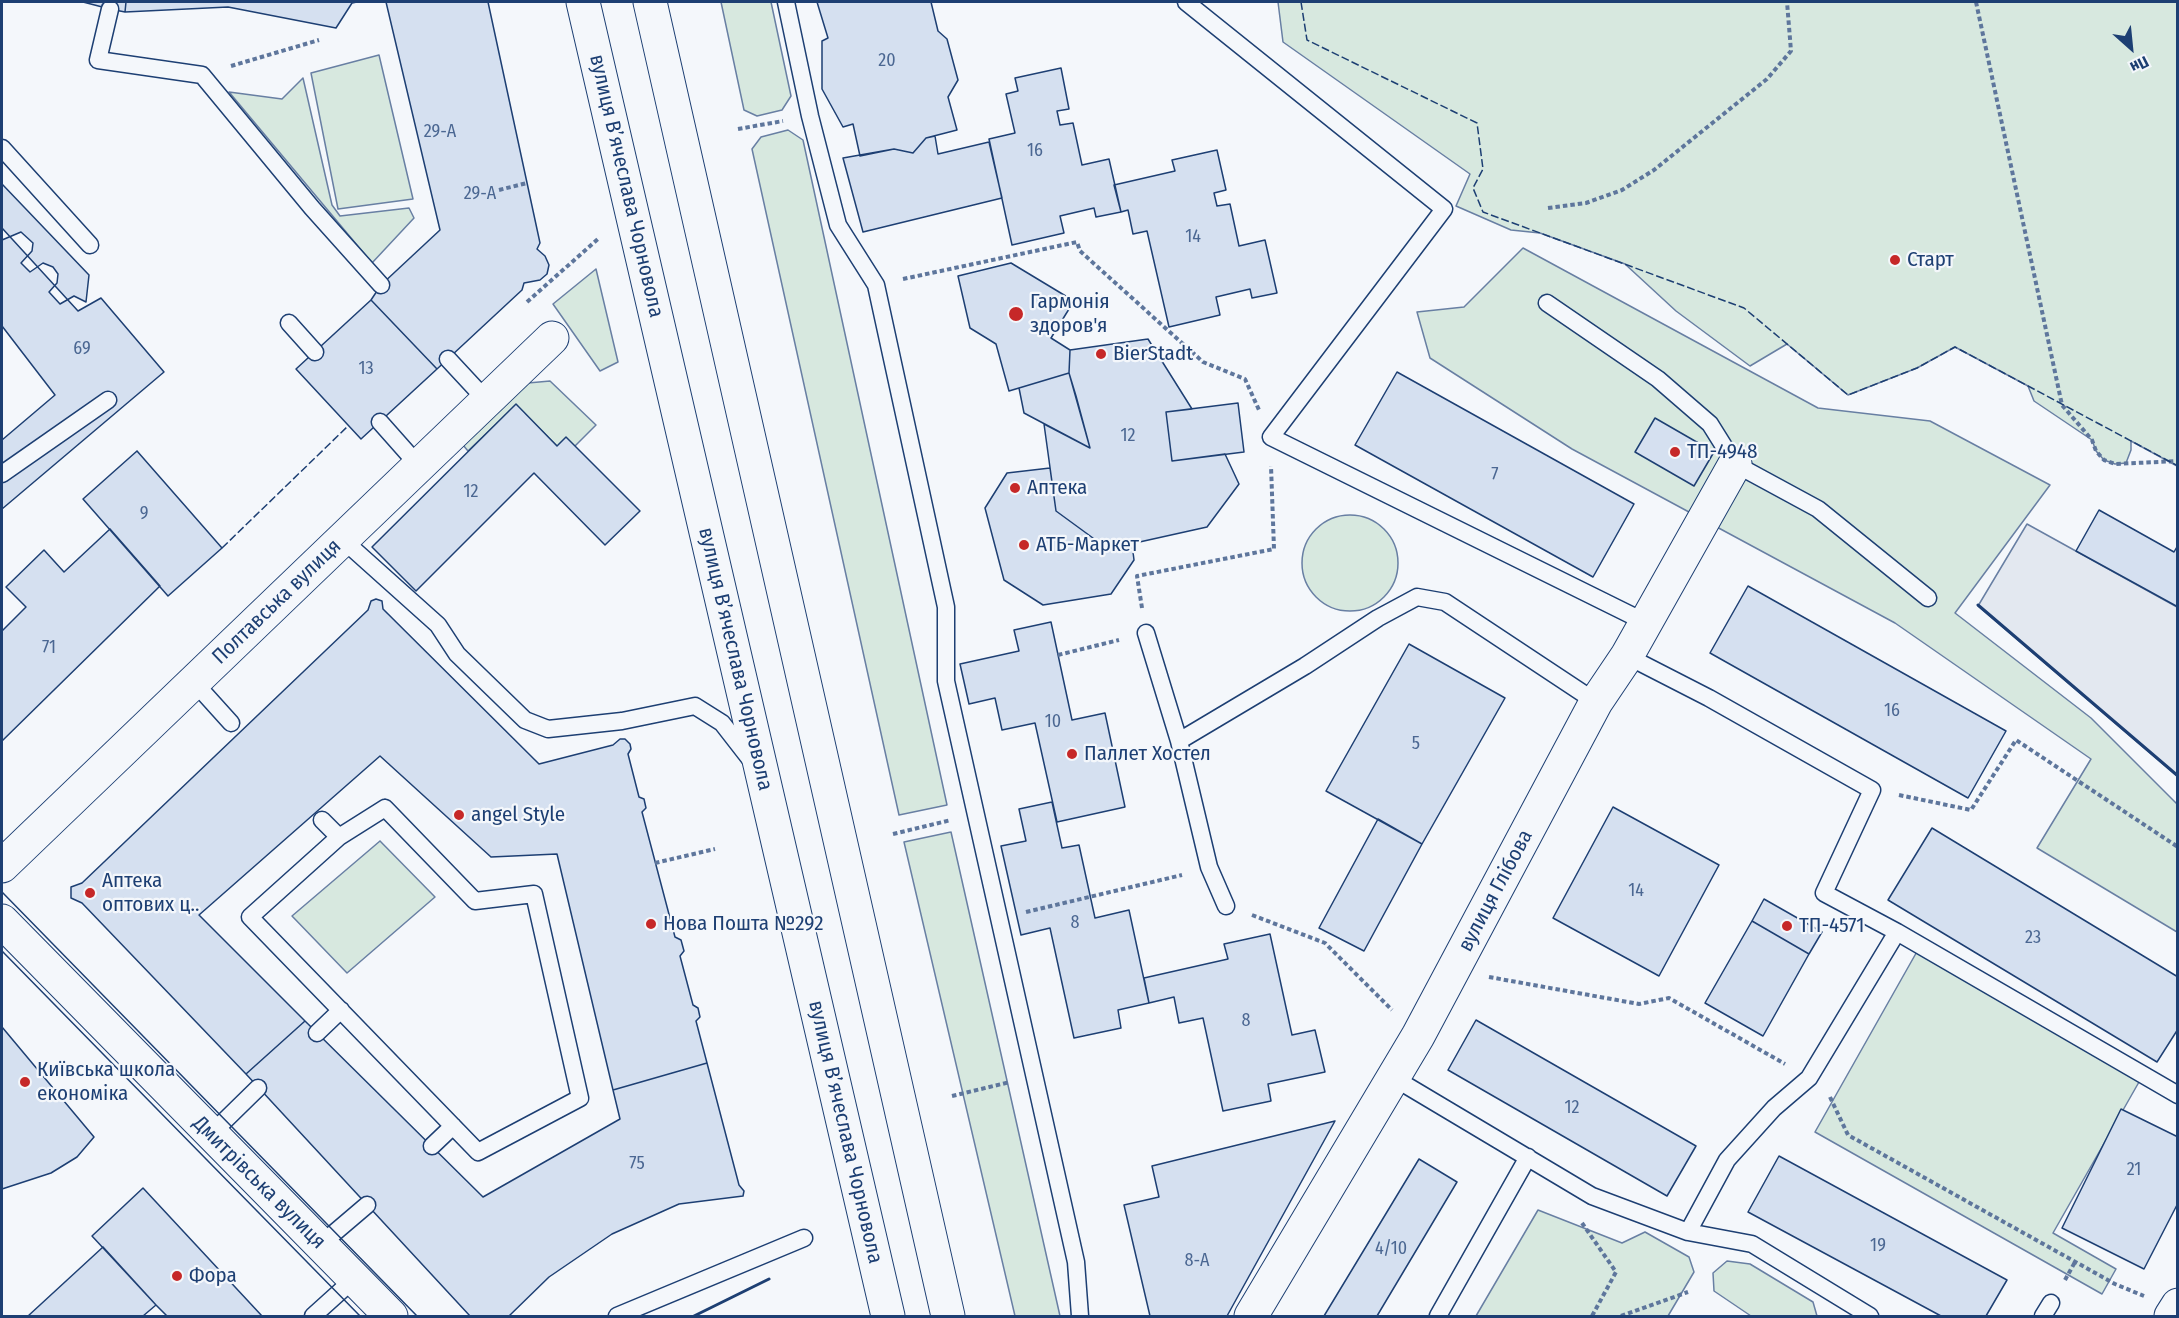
<!DOCTYPE html>
<meta charset="utf-8">
<style>
body{margin:0}
#map{position:relative;width:2179px;height:1318px;overflow:hidden;background:#f4f7fb;font-family:"Fira Sans Condensed",sans-serif}
canvas{display:block}
.frame{position:absolute;inset:0;border:3px solid #1d3f73;pointer-events:none}
.north{position:absolute;left:2101px;top:18px;width:60px;height:60px;-webkit-text-stroke:4px #f4f7fb;paint-order:stroke;rotate:153deg;font-size:16px;font-weight:700;line-height:24px;text-align:center;color:#1d3f73}
.north::after{content:'';display:block;margin:auto;width:21px;height:27px;background:#1d3f73;clip-path:polygon(50% 0,100% 100%,50% 72%,0 100%)}
</style>
<div id="map">
<canvas width="2179" height="1318"></canvas>
<div class="frame"></div>
<div class="north">Пн</div>
</div>
<script>
const ctx = document.querySelector('canvas').getContext('2d');
ctx.lineJoin = 'round';
function fillPath(path, color) { ctx.fillStyle = color; ctx.fill(path, 'evenodd'); }
const poly = rows => new Path2D(rows.map(r => 'M' + r).join(''));
function trace(path, color, width, dash) { ctx.strokeStyle = color; ctx.lineWidth = width; ctx.lineCap = dash ? 'butt' : 'round'; ctx.setLineDash(dash || []); ctx.stroke(path); }
function write(font, color, halo, rows, align = 'center') {
  ctx.font = font + ' "Fira Sans Condensed",sans-serif'; ctx.lineWidth = 4.5; ctx.setLineDash([]); ctx.textBaseline = 'middle'; ctx.strokeStyle = halo; ctx.fillStyle = color; for (const [text, x, y, turn = 0] of rows) {
    ctx.save(); ctx.translate(x, y); ctx.rotate((+turn || 0) * Math.PI / 180); ctx.textAlign = isNaN(turn) ? turn : align; if (halo) ctx.strokeText(text, 0, 0); ctx.fillText(text, 0, 0); ctx.restore();
  }
}
const green = poly([
 [721,2,771,2,791,96,782,110,757,116,744,110,721,2],
 [1278,2,2177,2,2177,466,2131,441,2131,450,2126,463,2115,464,2104,460,2096,451,2092,440,2034,401,2028,386,1955,347,1917,368,1848,395,1787,344,1750,366,1676,311,1625,264,1540,233,1511,230,1456,206,1470,174,1283,42,1278,2],
 [379,55,413,199,338,209,311,73,379,55],
 [303,78,332,205,340,216,409,208,414,218,372,263,229,92,282,99,303,78],
 [788,130,803,140,947,805,899,815,752,149,761,137,788,130],
 [1523,248,1818,408,1930,421,2050,485,1955,613,2091,718,2177,804,2177,932,2037,848,2091,759,1895,623,1572,449,1430,358,1417,312,1464,307,1523,248],
 [596,269,618,362,600,371,553,304,596,269],
 [550,381,596,425,575,446,557,446,516,405,468,451,463,445,528,383,550,381],
 '1302 563a48 48 0 1 1 96 0a48 48 0 1 1-96 0Z',
 [951,832,1060,1316,1015,1316,904,842,951,832],
 [380,841,435,897,347,973,292,916,380,841],
 [1919,948,2143,1075,2053,1233,2116,1269,2102,1294,1815,1132,1919,948],
 [1538,1210,1622,1243,1645,1232,1689,1257,1694,1272,1668,1316,1476,1316,1538,1210],
 [1727,1261,1750,1264,1813,1302,1817,1316,1751,1316,1714,1291,1713,1273,1727,1261]
]);
const parking = poly([
 [2027,524,2177,607,2177,776,1978,606,2027,524]
]);
const building = poly([
 [83,2,126,2,125,12,110,9,83,2],
 [126,2,357,2,352,3,336,28,228,7,125,12,126,2],
 [386,2,488,2,540,243,537,249,545,256,549,265,547,274,540,280,524,283,522,290,437,369,371,300,381,285,440,230,386,2],
 [817,2,931,2,938,31,947,39,958,80,948,97,957,130,926,138,913,153,894,149,860,156,853,124,843,127,822,89,822,41,828,38,817,2],
 [1061,68,1069,109,1057,111,1060,125,1073,123,1082,165,1109,159,1121,212,1096,217,1094,208,1060,216,1064,233,1012,245,989,139,1015,133,1006,94,1018,91,1015,78,1061,68],
 [935,136,938,154,989,142,1002,198,863,232,843,158,894,149,913,153,926,138,935,136],
 [1217,150,1226,190,1214,193,1217,206,1230,204,1239,246,1265,240,1277,293,1252,298,1250,289,1216,297,1220,315,1169,327,1147,231,1133,234,1128,210,1121,212,1114,185,1175,171,1172,160,1217,150],
 [2,184,89,275,86,302,74,296,60,304,49,292,57,283,58,274,53,267,43,263,30,272,21,263,32,251,33,243,21,232,2,240,2,184],
 [2,228,78,311,101,298,164,372,2,509,2,440,55,395,2,326,2,228],
 [1011,263,1074,301,1051,338,1070,350,1069,373,1009,391,996,344,970,328,958,276,1011,263],
 [371,300,437,369,361,439,296,369,371,300],
 [1148,339,1192,409,1166,412,1172,461,1225,454,1239,484,1207,527,1108,549,1056,511,1044,424,1090,448,1069,373,1070,350,1148,339],
 [1397,372,1634,504,1593,577,1355,445,1397,372],
 [1069,373,1076,396,1090,448,1024,413,1019,388,1069,373],
 [1238,403,1244,452,1172,461,1166,412,1238,403],
 [516,404,557,446,566,437,640,511,605,545,534,473,416,591,372,547,516,404],
 [1655,418,1714,452,1694,486,1635,452,1655,418],
 [137,451,222,548,168,596,83,499,137,451],
 [1050,468,1056,511,1108,549,1132,544,1134,560,1111,594,1043,605,1004,580,985,508,1007,473,1050,468],
 [2099,510,2174,552,2178,545,2178,607,2076,551,2099,510],
 [110,529,160,586,2,741,2,631,26,607,6,587,44,550,64,572,110,529],
 [1748,586,2006,731,1968,798,1710,653,1748,586],
 [376,599,382,601,383,609,539,764,613,745,620,739,625,739,630,744,631,749,628,754,639,797,644,799,646,808,642,812,675,937,681,940,684,951,680,956,693,1005,698,1008,700,1017,696,1021,707,1063,613,1090,557,854,491,857,380,756,199,915,305,1021,246,1074,82,903,71,898,71,887,82,883,368,610,371,601,376,599],
 [1051,622,1072,720,1105,713,1125,807,1057,822,1035,723,1002,730,995,698,969,704,960,664,1019,651,1014,630,1051,622],
 [1409,644,1505,698,1422,844,1326,791,1409,644],
 [1052,802,1062,848,1079,845,1095,918,1129,910,1149,1003,1118,1010,1121,1028,1074,1038,1050,928,1021,935,1001,846,1026,841,1019,809,1052,802],
 [1613,807,1719,865,1659,976,1553,918,1613,807],
 [1378,819,1422,844,1364,951,1319,928,1378,819],
 [1932,828,2178,977,2178,1029,2157,1062,1888,900,1932,828],
 [1764,899,1822,932,1809,954,1752,921,1764,899],
 [1752,921,1809,954,1763,1036,1705,1003,1752,921],
 [1270,934,1292,1035,1315,1030,1325,1072,1268,1084,1271,1101,1223,1111,1203,1018,1179,1023,1174,997,1149,1003,1144,978,1228,959,1224,944,1270,934],
 [1476,1020,1696,1146,1667,1196,1448,1070,1476,1020],
 [305,1021,483,1197,620,1119,613,1090,707,1063,739,1185,744,1191,743,1196,679,1204,612,1234,549,1277,509,1316,470,1316,246,1074,305,1021],
 [2,1027,94,1137,77,1157,51,1173,2,1189,2,1027],
 [2121,1109,2178,1137,2178,1203,2144,1269,2062,1228,2121,1109],
 [1335,1121,1227,1316,1150,1316,1124,1205,1159,1197,1152,1166,1335,1121],
 [1779,1156,2007,1280,1986,1316,1941,1316,1748,1212,1779,1156],
 [1419,1159,1457,1182,1377,1316,1324,1316,1419,1159],
 [143,1188,262,1316,167,1316,156,1305,92,1236,143,1188],
 [103,1247,156,1305,143,1316,28,1316,103,1247]
]);
const path = poly([
 [1976,2,2062,405,2092,440,2096,451,2104,460,2115,464,2178,461],
 [231,66,319,40],
 [738,129,783,121],
 [499,190,527,183],
 [1548,208,1586,203,1622,190,1654,170,1767,79,1791,51,1787,2],
 [903,279,1077,242,1080,251,1203,362,1245,379,1259,410],
 [527,302,599,238],
 [1142,608,1137,576,1274,549,1271,466],
 [1058,655,1119,640],
 [1899,795,1971,810,2016,740,2178,847],
 [893,834,951,820],
 [655,863,715,849],
 [1026,912,1182,875],
 [1252,915,1325,943,1392,1010],
 [1489,977,1639,1004,1669,998,1785,1064],
 [952,1096,1010,1082],
 [1830,1097,1848,1135,2115,1284,2144,1296],
 [1582,1223,1616,1272,1592,1316],
 [2065,1280,2075,1262],
 [1621,1316,1688,1292]
]);
const service = poly([
 [786,2,810,116,838,225,876,285,946,607,946,681,1076,1262,1080,1316],
 [1186,2,1444,209,1271,437,1645,622],
 [110,9,98,60,202,75,312,208,381,285],
 [2,148,90,245],
 [1547,303,1658,379,1710,424,1735,464,1818,509,1928,598],
 [289,323,315,352],
 [448,359,487,401],
 [380,422,419,466],
 [2,474,108,400],
 [342,539,438,625,457,654,525,720,548,729,622,721,695,706,722,723,750,759],
 [1146,633,1179,741,1209,867,1226,906],
 [1627,656,1709,698,1872,790,1824,893,1897,932,2178,1095],
 [194,682,231,723],
 [1179,741,1305,666,1378,618,1417,597,1445,602,1596,702],
 [385,808,475,901,534,894,580,1098,478,1152,250,917,339,837,385,808],
 [322,820,339,837],
 [317,1033,341,1010],
 [1394,1078,1592,1196,1688,1232,1752,1244,1870,1316],
 [211,1134,258,1088],
 [432,1146,453,1126],
 [1688,1232,1727,1160,1774,1108,1809,1078,1897,932],
 [320,1245,367,1205],
 [313,1316,354,1279],
 [617,1316,804,1238],
 [1438,1316,1528,1157],
 [2043,1316,2051,1303]
]);
const minor = poly([
 [2,866,552,338],
 [2,921,391,1316],
 [1251,1316,1418,1036,1596,702,1627,656,1735,464],
 [2171,1316,2178,1305]
]);
const secondary = poly([
 [583,2,888,1316],
 [650,2,948,1316]
]);
const tram = poly([
 [2,892,417,1316],
 [2,951,360,1316]
]);
const fence = poly([
 [1301,2,1307,40,1477,123,1483,169,1473,188,1483,212,1744,308,1848,395,1917,368,1955,347,2178,466],
 [222,548,348,426]
]);
const wall = poly([
 [1978,605,2178,776],
 [694,1316,769,1279]
]);
const markers = [
 [1895,260,6,"#c62828"],
 [1016,314,8,"#c62828"],
 [1101,354,6,"#c62828"],
 [1675,452,6,"#c62828"],
 [1015,488,6,"#c62828"],
 [1024,545,6,"#c62828"],
 [1072,754,6,"#c62828"],
 [459,815,6,"#c62828"],
 [90,893,6,"#c62828"],
 [651,924,6,"#c62828"],
 [1787,926,6,"#c62828"],
 [25,1082,6,"#c62828"],
 [177,1276,6,"#c62828"]
];
const numberNames = [
 ["20",887,61],
 ["29-А",440,132],
 ["16",1035,151],
 ["29-А",480,194],
 ["14",1193,237],
 ["69",82,349],
 ["13",366,369],
 ["12",1128,436],
 ["7",1495,475],
 ["12",471,492],
 ["9",144,514],
 ["71",49,648],
 ["16",1892,711],
 ["10",1053,722],
 ["5",1416,744],
 ["14",1636,891],
 ["8",1075,923],
 ["23",2033,938],
 ["8",1246,1021],
 ["12",1572,1108],
 ["75",637,1164],
 ["21",2134,1170],
 ["19",1878,1246],
 ["4/10",1391,1249],
 ["8-А",1197,1261]
];
const streetNames = [
 ["вулиця Вʼячеслава Чорновола",626,186,77],
 ["Полтавська вулиця",277,602,-44],
 ["вулиця Вʼячеслава Чорновола",735,659,77],
 ["вулиця Глібова",1496,891,-62],
 ["вулиця Вʼячеслава Чорновола",845,1132,77],
 ["Дмитрівська вулиця",259,1183,45]
];
const poiNames = [
 ["Старт",1907,260],
 ["Гармонія",1030,302],
 ["здоров'я",1030,326],
 ["BierStadt",1113,354],
 ["ТП-4948",1687,452],
 ["Аптека",1027,488],
 ["АТБ-Маркет",1036,545],
 ["Паллет Хостел",1084,754],
 ["angel Style",471,815],
 ["Аптека",102,881],
 ["оптових ц..",102,905],
 ["Нова Пошта №292",663,924],
 ["ТП-4571",1799,926],
 ["Київська школа",37,1070],
 ["економіка",37,1094],
 ["Фора",189,1276]
];
fillPath(green, '#d7e8df');
trace(green, '#687fa3', 1.5);
fillPath(parking, '#e3e8f0');
trace(parking, '#687fa3', 1.5);
fillPath(building, '#d5e0f0');
trace(building, '#1d3f73', 1.5);
trace(service, '#1d3f73', 19);
trace(minor, '#1d3f73', 35);
trace(secondary, '#1d3f73', 35);
trace(path, '#5e769c', 4, [4.5, 3]);
trace(service, '#f4f7fb', 16);
trace(minor, '#f4f7fb', 33);
trace(secondary, '#f4f7fb', 33);
trace(tram, '#1d3f73', 1.5);
trace(fence, '#1d3f73', 1.5, [8, 3]);
trace(wall, '#1d3f73', 3);
for (const [x, y, r, color] of markers) { const dot = new Path2D(); dot.arc(x, y, r, 0, 2 * Math.PI); ctx.fillStyle = color; ctx.fill(dot); trace(dot, '#f4f7fb', 2); }
write('18px', '#4b6792', null, numberNames);
write('21px', '#1d3f73', '#f4f7fb', streetNames);
write('21px', '#1d3f73', '#f4f7fb', poiNames, 'left');
</script>
